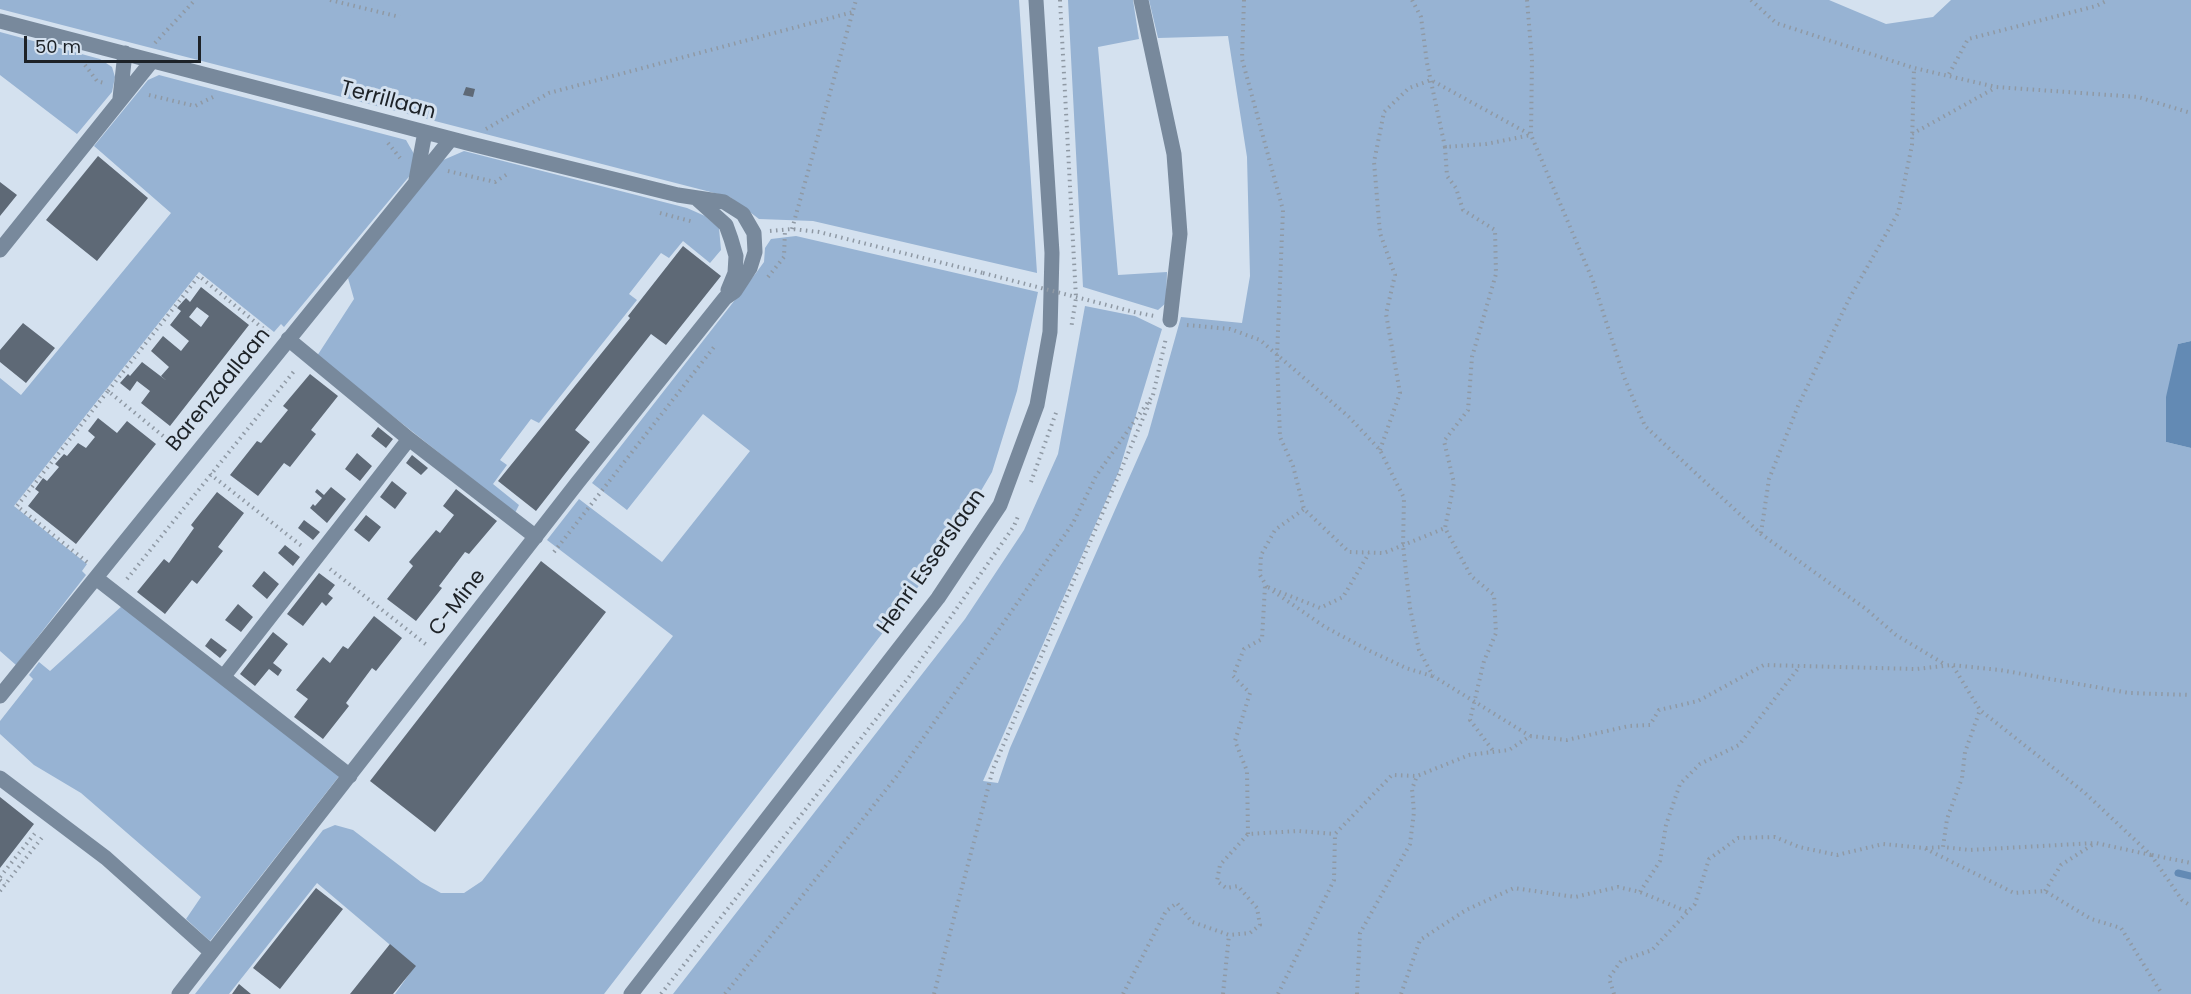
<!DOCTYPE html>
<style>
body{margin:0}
#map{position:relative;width:2191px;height:994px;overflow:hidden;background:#d4e1ef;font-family:Poppins,sans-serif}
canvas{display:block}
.scale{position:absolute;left:24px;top:36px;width:177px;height:27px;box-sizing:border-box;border:3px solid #1d2227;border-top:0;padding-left:8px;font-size:18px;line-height:21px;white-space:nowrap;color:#1d2227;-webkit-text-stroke:4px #d4e1ef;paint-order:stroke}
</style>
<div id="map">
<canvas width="2191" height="994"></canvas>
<div class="scale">50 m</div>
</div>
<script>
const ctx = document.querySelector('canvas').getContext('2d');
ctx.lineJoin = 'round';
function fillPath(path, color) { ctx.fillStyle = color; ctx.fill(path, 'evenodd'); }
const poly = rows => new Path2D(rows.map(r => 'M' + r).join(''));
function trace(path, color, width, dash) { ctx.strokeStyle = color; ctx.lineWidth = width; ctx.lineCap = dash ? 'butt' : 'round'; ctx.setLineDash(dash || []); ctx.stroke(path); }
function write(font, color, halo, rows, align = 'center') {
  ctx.font = font + ' Poppins,sans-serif'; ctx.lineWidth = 6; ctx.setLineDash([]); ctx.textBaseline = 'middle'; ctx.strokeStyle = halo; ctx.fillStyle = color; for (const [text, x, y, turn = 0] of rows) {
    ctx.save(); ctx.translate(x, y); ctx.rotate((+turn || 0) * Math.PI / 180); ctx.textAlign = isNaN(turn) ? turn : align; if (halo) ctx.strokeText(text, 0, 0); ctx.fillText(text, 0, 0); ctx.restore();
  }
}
const green = poly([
 [0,0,1019,0,1037,273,813,221,759,219,730,197,0,9],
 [1068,0,1133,0,1139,39,1098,47,1118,275,1167,272,1166,303,1158,310,1083,287],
 [1149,0,1829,0,1886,24,1933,17,1951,0,2191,0,2191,341,2178,344,2166,442,2191,448,2191,994,673,994,965,619,1024,530,1058,454,1085,306,1135,316,1162,329,1119,471,983,781,998,783,1010,748,1148,435,1181,317,1242,323,1250,276,1247,157,1228,36,1158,38],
 [0,32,100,59,112,67,115,77,112,92,77,134,0,75],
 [159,75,406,140,414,154,412,173,284,327,281,324,274,332,199,272,14,506,87,564,82,571,86,575,16,665,0,651,0,378,21,395,171,213,94,146,148,80],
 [464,151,687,208,705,216,719,228,721,250,710,263,683,241,669,258,661,253,629,294,637,300,539,423,531,419,500,460,507,465,493,484,519,505,515,513,317,356,354,299,348,278,441,161],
 [796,236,1038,292,1017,391,992,472,945,552,604,994,395,994,415,966,317,883,229,994,195,994,323,830,335,825,353,830,421,882,441,893,464,893,482,881,673,636,547,540,579,499,662,562,750,451,703,414,627,510,592,483,756,273,764,262,765,248,771,239],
 [123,605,340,775,210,941,186,919,201,897,81,793,34,765,0,734,0,721,33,679,29,675,39,662,50,671]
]);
const water = poly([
 [2191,341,2191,448,2166,442,2166,397,2178,344]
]);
const stream = poly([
 [2178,873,2191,876]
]);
const building = poly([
 [466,87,475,89,473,97,463,95],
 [98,156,148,198,97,261,46,220],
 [0,182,17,195,0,216],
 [683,246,721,276,666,345,651,334,575,430,590,442,536,511,498,481,630,318,628,316],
 [201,287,249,325,170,426,141,403,150,391,137,381,130,391,120,383,128,374,130,376,142,362,167,381,161,376,169,367,151,351,163,336,181,351,189,341,170,325,181,311,177,308,186,298,190,302],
 [197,307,209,316,201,327,189,317],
 [23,323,55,348,26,383,0,362,0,350],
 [310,374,338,396,311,430,316,434,290,467,284,463,258,496,230,475,257,441,261,443,288,410,283,406],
 [98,418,117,433,127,421,156,444,76,544,28,506,39,492,35,489,43,478,47,481,59,467,55,464,64,454,67,456,78,443,86,448,95,437,88,431],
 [378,427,393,439,386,448,371,436],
 [357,453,372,466,360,481,345,469],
 [412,455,428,468,421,475,406,463],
 [392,481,407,493,395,509,380,497],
 [331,487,346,499,327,523,310,508,313,504,315,506,322,498,315,492,317,489,324,495],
 [456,489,497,521,469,554,465,552,439,586,442,588,416,621,387,599,413,566,409,562,436,530,440,533,454,515,443,506],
 [217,492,244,513,218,547,223,551,197,584,192,580,165,614,137,592,164,559,169,563,194,528,191,525],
 [366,515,381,527,369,542,354,530],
 [304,520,320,532,313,540,298,528],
 [285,545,300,557,293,566,278,553],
 [541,561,606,612,435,832,370,781],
 [264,571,279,584,267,599,252,586],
 [319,573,335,585,328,594,333,598,326,606,322,602,303,626,287,614],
 [238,604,253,617,241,632,225,620],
 [374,616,402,638,376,671,372,668,346,703,349,706,323,739,294,717,308,699,296,690,323,657,330,663,343,646,348,649],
 [273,632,288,644,273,663,282,670,278,676,269,669,255,686,240,674],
 [211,638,227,650,220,658,205,646],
 [0,797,34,824,0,868],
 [316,888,343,909,280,989,253,968],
 [390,944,416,966,393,994,350,994],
 [239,984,251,994,232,994]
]);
const path = poly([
 [330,0,400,17],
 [1060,0,1076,298,1071,329],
 [1244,0,1242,59,1283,210,1277,356,1280,437,1293,466,1304,509,1349,552,1384,553,1445,528],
 [1412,0,1421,17,1427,63,1445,147,1486,144,1531,135],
 [1527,0,1532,60,1531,135,1593,281,1624,377,1645,426,1761,534,1866,609,1896,635,1946,665],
 [1751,0,1776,23,1914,68,1996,87,2138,97,2191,113],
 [155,43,195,0],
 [85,65,97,81,104,83],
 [1949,74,1968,39,2096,6,2108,0],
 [149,95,195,106,213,97],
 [486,129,549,93,853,12],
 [1912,134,1995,88],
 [388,143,400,158],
 [1445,147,1447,176,1456,188,1463,210,1495,230,1496,274,1472,357,1468,410,1444,441,1454,483,1445,528,1471,576,1494,595,1496,633,1484,661,1470,720,1494,752],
 [448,171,495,182,509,173],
 [660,213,694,222],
 [792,229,856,0],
 [770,231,792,229,819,232,983,273],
 [768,277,784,257,785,230],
 [1134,312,1154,316],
 [1187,325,1230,329,1260,340,1349,417,1380,450,1404,498,1403,545,1410,608,1419,650,1433,676,1530,736],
 [108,391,199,276,271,335],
 [1153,395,1166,338],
 [1380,450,1400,393,1386,314,1395,275,1380,233,1374,162,1384,112,1409,88,1431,80,1531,135],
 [210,474,303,547],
 [1031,482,1057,410],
 [1761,533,1769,479,1798,406,1849,299,1898,213,1912,145,1914,68],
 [554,552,714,347],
 [87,562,17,506,108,391,179,449],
 [330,569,428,646],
 [127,579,295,370],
 [1267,587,1260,575,1261,555,1275,530,1304,509],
 [1273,591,1325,627,1370,651,1406,668,1432,676],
 [1953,666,1980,710,2085,793,2151,855,2096,843,1970,850,1943,847,1947,819,1962,778,1965,752,1980,710],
 [1248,834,1247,771,1235,741,1250,693,1233,676,1244,649,1262,639,1265,586,1320,608,1343,597,1369,553],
 [1926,848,1943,847],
 [2151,855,2182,900,2191,906],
 [2152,855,2191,863],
 [0,877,36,832,34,831],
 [0,880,5,884],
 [0,891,44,835],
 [2045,891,2061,865,2095,843],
 [1640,892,1660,861,1666,825,1680,784,1700,764,1739,745,1800,666],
 [661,994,909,677,1014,526,1019,514],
 [725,994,896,777,1073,523,1096,476,1153,395],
 [934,994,993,769,1150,402],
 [1123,994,1166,911,1177,903,1192,922,1229,935,1250,933,1260,925,1257,908,1238,886,1226,888,1217,881,1220,865,1248,834,1298,831,1335,834],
 [1223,994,1229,935],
 [1278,994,1334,880,1335,834,1392,775,1417,776,1469,755,1509,750,1530,736,1567,740,1629,726,1650,725,1659,710,1698,701,1764,665,1916,669,1952,665,2000,670,2129,693,2191,695],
 [1357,994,1360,933,1410,844,1414,812,1412,789,1417,776],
 [1401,994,1420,940,1466,910,1514,888,1575,897,1618,887,1640,892,1688,912],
 [1614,994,1609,978,1621,961,1652,950,1695,904,1709,859,1738,838,1775,837,1799,847,1837,855,1883,844,1924,848,2014,893,2045,891,2091,919,2121,928,2162,994]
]);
const minor = poly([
 [1141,0,1174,154,1180,234,1170,320],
 [0,21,471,144,678,195,724,202,743,214,754,233,755,252,750,268,735,291,725,298,578,482,179,994],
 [120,98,125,53],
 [416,180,425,132],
 [697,199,726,225,731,239,736,256,735,273,728,290],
 [0,250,152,61],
 [288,339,409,439,536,537],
 [96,578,350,776],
 [224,676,409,439],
 [0,696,451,139],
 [0,778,106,858,211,952],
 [631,994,938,598,1000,505,1037,405,1050,332,1052,253,1036,0]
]);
const pathBridge = poly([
 [983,273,1134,312]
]);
const streetNames = [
 ["Terrillaan",388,101,15],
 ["Barenzaallaan",219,390,-51],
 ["Henri Esserslaan",932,562,-55],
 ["C-Mine",458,603,-52]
];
fillPath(green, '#97b3d3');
fillPath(water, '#638ab4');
trace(stream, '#638ab4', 7);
fillPath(building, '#5e6976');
trace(path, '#8f99a4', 4, [1.5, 4.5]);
trace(minor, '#78899c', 15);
trace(pathBridge, '#8f99a4', 4, [1.5, 4.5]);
write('21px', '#1d2227', '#d4e1ef', streetNames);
</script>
